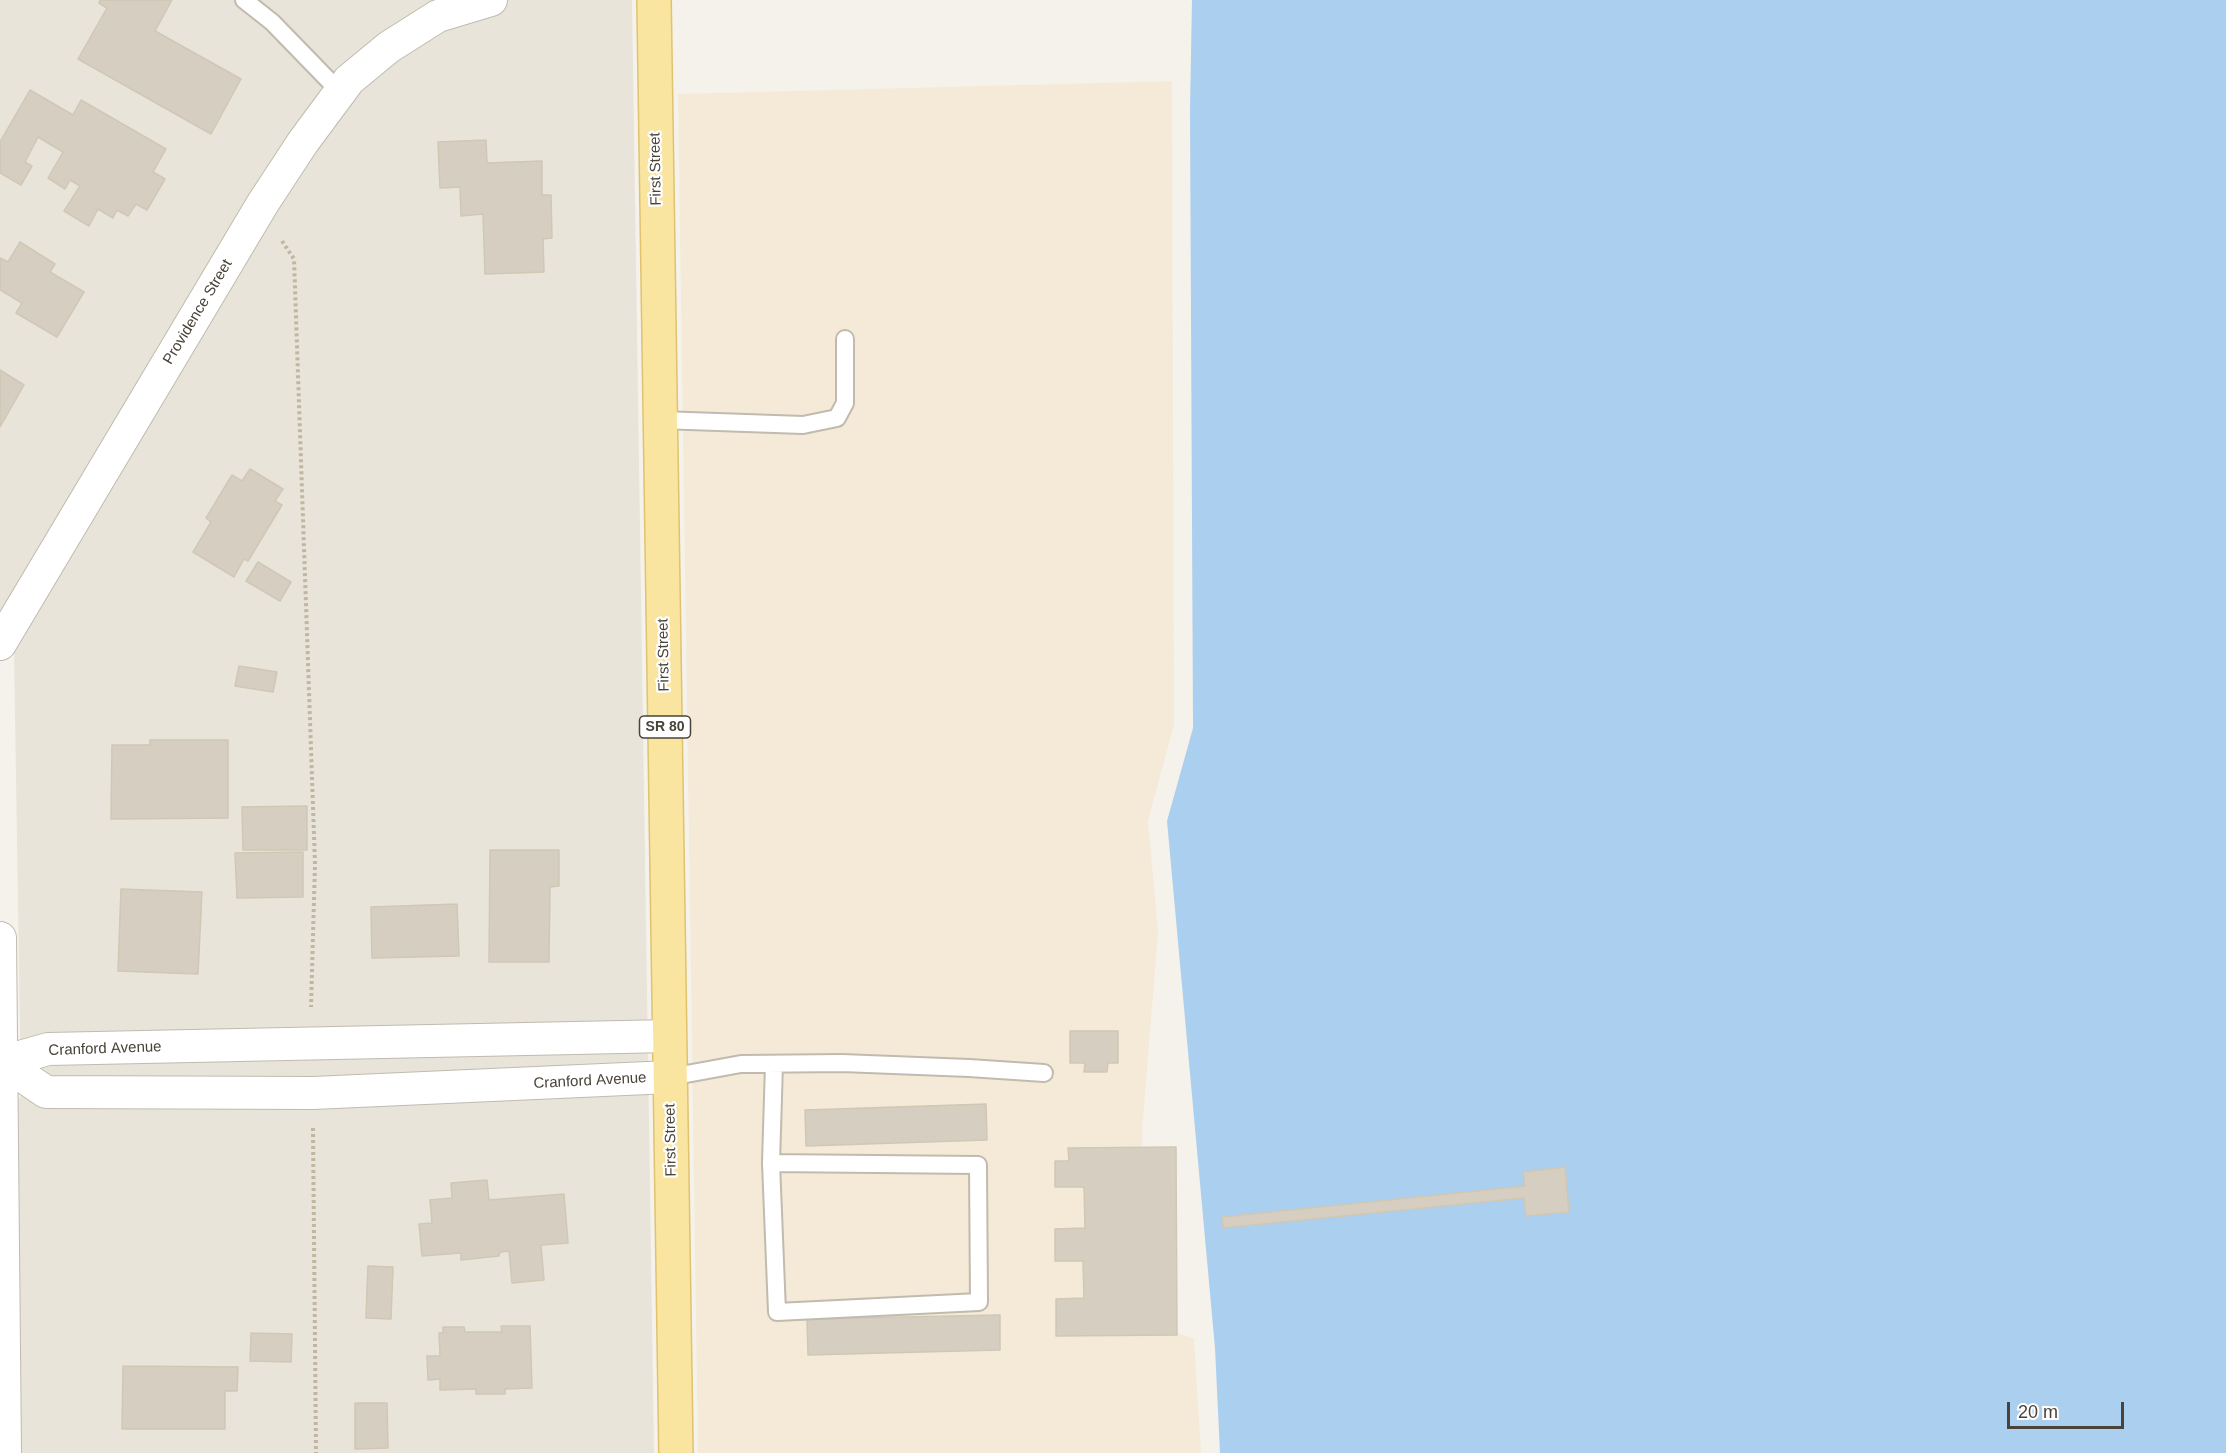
<!DOCTYPE html>
<style>
body{margin:0}
#map{position:relative;width:2226px;height:1453px;overflow:hidden;background:#f5f2eb;font-family:Arial,sans-serif}
canvas{display:block}
.scale{position:absolute;left:2007px;top:1402px;width:117px;height:27px;box-sizing:border-box;border:3px solid #494339;border-top:0;padding-left:8px;font-size:18px;line-height:21px;white-space:nowrap;color:#494339;-webkit-text-stroke:4px #fff;paint-order:stroke}
</style>
<div id="map">
<canvas width="2226" height="1453"></canvas>
<div class="scale">20 m</div>
</div>
<script>
const ctx = document.querySelector('canvas').getContext('2d');
ctx.lineJoin = 'round';
function fillPath(path, color) { ctx.fillStyle = color; ctx.fill(path, 'evenodd'); }
const poly = rows => new Path2D(rows.map(r => 'M' + r).join(''));
function trace(path, color, width, dash) { ctx.strokeStyle = color; ctx.lineWidth = width; ctx.lineCap = dash ? 'butt' : 'round'; ctx.setLineDash(dash || []); ctx.stroke(path); }
function write(font, color, halo, rows, align = 'center') {
  ctx.font = font + ' Arial,sans-serif'; ctx.lineWidth = 4.5; ctx.setLineDash([]); ctx.textBaseline = 'middle'; ctx.strokeStyle = halo; ctx.fillStyle = color; for (const [text, x, y, turn = 0] of rows) {
    ctx.save(); ctx.translate(x, y); ctx.rotate((+turn || 0) * Math.PI / 180); ctx.textAlign = isNaN(turn) ? turn : align; if (halo) ctx.strokeText(text, 0, 0); ctx.fillText(text, 0, 0); ctx.restore();
  }
}
const residential = poly([
 [0,0,632,0,654,1453,0,1453,14,1104,21,1096,21,1091,14,653,11,641,0,635]
]);
const commercial = poly([
 [1172,81,1174,725,1148,821,1158,932,1142,1132,1143,1323,1194,1338,1201,1453,698,1453,678,94]
]);
const water = poly([
 [1192,0,2226,0,2226,1453,1220,1453,1215,1348,1167,821,1193,728,1190,110]
]);
const building = poly([
 [100,0,172,0,155,31,241,79,211,134,78,59,107,8,99,3,100,0],
 [30,90,73,115,81,100,166,149,153,172,165,179,147,210,136,204,128,216,117,210,113,218,98,209,89,226,64,211,80,186,70,180,65,189,48,178,63,152,38,137,25,162,32,166,21,185,0,173,0,142,30,90],
 [486,140,487,163,542,161,542,195,551,195,552,238,543,239,544,272,485,274,483,214,461,216,460,187,440,188,438,142,486,140],
 [20,242,55,264,50,272,84,292,57,337,16,313,22,303,0,290,0,258,8,262,20,242],
 [0,370,24,385,0,427,0,370],
 [250,469,283,489,275,501,282,505,248,561,244,559,234,577,193,552,211,522,206,518,232,475,242,481,250,469],
 [258,562,291,582,280,601,246,581,258,562],
 [239,666,277,672,273,692,235,686,239,666],
 [150,740,228,740,228,818,111,819,112,745,150,745,150,740],
 [307,806,307,850,243,850,242,807,307,806],
 [490,850,559,850,559,886,550,887,549,962,489,962,490,850],
 [303,852,303,897,237,898,235,853,303,852],
 [121,889,202,892,198,974,118,971,121,889],
 [457,904,459,956,372,958,371,907,457,904],
 [1070,1031,1118,1031,1118,1063,1108,1063,1107,1072,1084,1072,1085,1063,1070,1063,1070,1031],
 [986,1104,987,1140,806,1146,805,1110,986,1104],
 [1176,1147,1177,1335,1056,1336,1056,1299,1084,1298,1083,1261,1055,1261,1055,1229,1085,1228,1084,1187,1055,1187,1055,1161,1069,1161,1068,1148,1176,1147],
 [1565,1167,1569,1212,1526,1216,1524,1198,1223,1228,1222,1217,1525,1186,1523,1172,1565,1167],
 [487,1180,489,1200,564,1194,568,1243,541,1245,544,1280,512,1283,509,1251,500,1252,499,1256,461,1260,461,1253,422,1256,419,1224,432,1223,430,1200,452,1198,451,1183,487,1180],
 [368,1266,393,1267,391,1319,366,1318,368,1266],
 [1000,1315,1000,1350,808,1355,807,1319,1000,1315],
 [501,1326,530,1326,532,1388,505,1389,505,1394,476,1394,476,1389,440,1390,440,1379,428,1380,427,1356,440,1356,439,1333,443,1333,443,1327,464,1327,465,1332,502,1332,501,1326],
 [251,1333,292,1334,291,1362,250,1361,251,1333],
 [123,1366,238,1367,237,1391,225,1391,225,1429,122,1429,123,1366],
 [355,1403,387,1403,388,1448,355,1449,355,1403]
]);
const path = poly([
 [282,241,294,259,315,864,311,1007],
 [313,1128,316,1453]
]);
const service = poly([
 [244,0,272,22,340,92],
 [660,420,803,425,837,418,845,403,845,339],
 [670,1077,741,1064,842,1063,969,1068,1044,1073],
 [771,1163,978,1165,979,1302,777,1312,771,1163,774,1064]
]);
const minor = poly([
 [0,644,263,203,303,142,349,80,389,47,438,16,491,0],
 [0,938,5,1453],
 [2,1062,46,1092,313,1093,670,1077],
 [2,1062,48,1049,670,1036]
]);
const primary = poly([
 [654,0,676,1453]
]);
const shields = [
 [665,727,51]
];
const shieldNames = [
 ["SR 80",665,727]
];
const streetNames = [
 ["First Street",656,169,-91],
 ["Providence Street",198,312,-59],
 ["First Street",664,655,-91],
 ["Cranford Avenue",105,1049,-2],
 ["Cranford Avenue",590,1081,-3],
 ["First Street",671,1140,-91]
];
fillPath(residential, '#e8e4da');
fillPath(commercial, '#f5ead8');
fillPath(water, '#abcfee');
fillPath(building, '#d6cfc1');
trace(building, '#d0c7b4', 1.5);
trace(service, '#c0bbae', 20);
trace(minor, '#c0bbae', 34);
trace(primary, '#dfc36f', 36);
trace(path, '#c1b7a0', 4, [3, 3]);
trace(service, '#fff', 16);
trace(minor, '#fff', 32);
trace(primary, '#f9e4a0', 33);
for (const [x, y, w] of shields) { const box = new Path2D(); box.roundRect(x - w / 2, y - 11, w, 22, 4.5); ctx.fillStyle = '#fff'; ctx.fill(box); trace(box, '#494339', 1.5); }
write('bold 14px', '#494339', null, shieldNames);
write('15px', '#494339', '#fff', streetNames);
</script>
